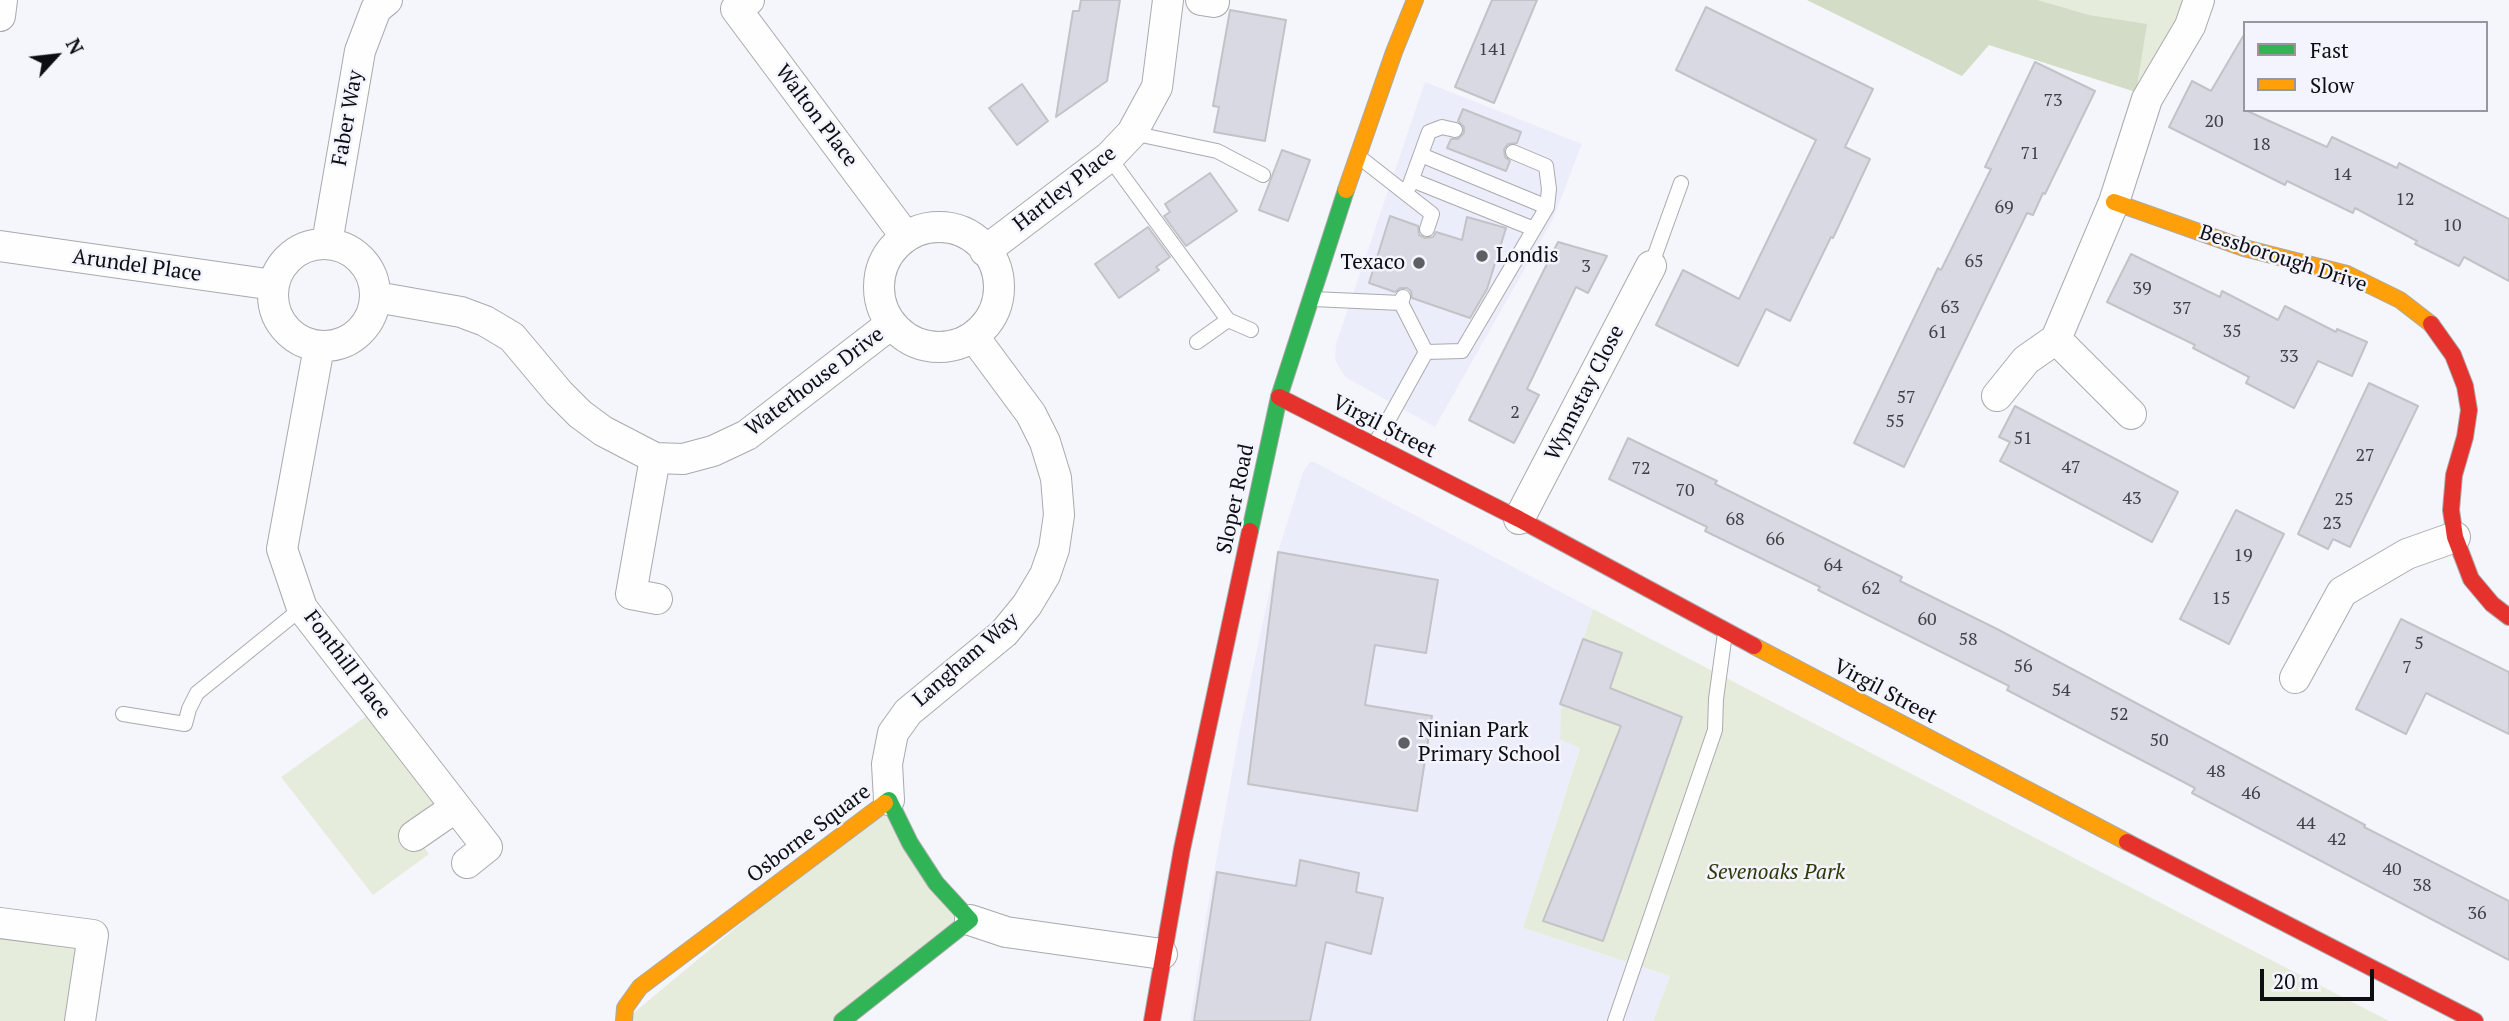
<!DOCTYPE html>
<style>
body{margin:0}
#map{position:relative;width:2509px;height:1021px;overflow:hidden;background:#f5f6fb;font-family:"PT Serif",serif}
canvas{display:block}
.legend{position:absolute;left:2243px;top:21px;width:245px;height:91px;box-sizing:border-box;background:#f3f4fd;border:2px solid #97989f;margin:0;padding:9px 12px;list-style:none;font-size:21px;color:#0d0e11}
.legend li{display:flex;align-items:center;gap:14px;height:35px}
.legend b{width:35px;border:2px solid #97989f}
.north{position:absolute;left:21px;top:21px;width:70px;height:70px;-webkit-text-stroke:5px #f3f4fd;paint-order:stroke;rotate:63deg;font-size:19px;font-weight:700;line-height:28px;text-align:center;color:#0d0e11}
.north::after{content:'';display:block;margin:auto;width:24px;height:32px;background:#0d0e11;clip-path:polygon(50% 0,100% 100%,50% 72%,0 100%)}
.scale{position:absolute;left:2260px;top:969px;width:114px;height:32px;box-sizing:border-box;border:4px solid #0d0e11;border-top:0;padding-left:9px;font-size:21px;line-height:24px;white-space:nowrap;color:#0d0e11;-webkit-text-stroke:5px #f3f4fd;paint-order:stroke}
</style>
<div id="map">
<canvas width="2509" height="1021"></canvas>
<ul class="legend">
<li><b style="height:9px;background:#30b455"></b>Fast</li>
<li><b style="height:9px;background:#ff9f0a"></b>Slow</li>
</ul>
<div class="north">N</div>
<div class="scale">20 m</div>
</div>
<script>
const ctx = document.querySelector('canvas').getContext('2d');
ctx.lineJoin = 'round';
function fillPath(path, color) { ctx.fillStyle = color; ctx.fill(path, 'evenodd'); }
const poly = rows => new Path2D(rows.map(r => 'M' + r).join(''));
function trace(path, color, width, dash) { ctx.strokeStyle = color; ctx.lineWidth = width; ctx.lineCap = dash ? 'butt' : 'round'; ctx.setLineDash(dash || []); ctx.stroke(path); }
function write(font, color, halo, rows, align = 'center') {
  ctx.font = font + ' "PT Serif",serif'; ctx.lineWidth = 5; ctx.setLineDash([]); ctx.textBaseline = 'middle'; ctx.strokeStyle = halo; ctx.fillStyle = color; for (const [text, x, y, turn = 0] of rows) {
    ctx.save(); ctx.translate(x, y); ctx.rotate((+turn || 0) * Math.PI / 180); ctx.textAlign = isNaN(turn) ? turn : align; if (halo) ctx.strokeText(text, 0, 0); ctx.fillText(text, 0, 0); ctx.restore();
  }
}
const built = poly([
 [1425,82,1582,144,1553,219,1435,427,1345,377,1335,360,1336,344],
 [1310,462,1314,462,1593,609,1561,710,1580,747,1523,928,1670,976,1653,1021,1190,1021,1207,911,1240,729,1278,552,1303,472]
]);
const green = poly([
 [1807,0,2188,0,2136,92,1989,45,1962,76],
 [1593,609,2389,1021,1653,1021,1670,976,1523,928,1580,748,1560,739,1561,710],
 [379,707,456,807,415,836,429,854,373,895,281,777],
 [889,800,970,920,842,1021,624,1021],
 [0,923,93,935,80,1021,0,1021]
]);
const forest = poly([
 [1807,0,2037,0,2089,15,2147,24,2136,92,1989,45,1962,76]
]);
const building = poly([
 [1081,0,1120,0,1107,81,1056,117,1073,11,1079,11,1081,0],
 [1492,0,1537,0,1494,103,1455,87,1492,0],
 [1706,7,1873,89,1845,147,1870,159,1833,238,1831,237,1790,321,1766,309,1738,366,1656,325,1683,270,1739,299,1816,140,1676,70,1706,7],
 [1230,10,1286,20,1265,141,1214,132,1219,107,1213,106,1230,10],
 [2245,33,2245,110,2327,147,2332,137,2397,168,2399,163,2509,219,2509,281,2464,257,2459,266,2415,244,2417,241,2355,208,2353,213,2287,181,2285,185,2169,127,2192,81,2211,91,2245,33],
 [2035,62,2095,91,2045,194,2043,193,2033,215,2027,213,1904,467,1854,443,1938,268,1941,270,1991,169,1985,167,2035,62],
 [1022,84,1048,121,1017,145,989,108,1022,84],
 [1463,109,1521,132,1517,143,1508,144,1504,149,1505,157,1510,161,1506,171,1447,148,1451,139,1458,139,1464,133,1464,127,1458,121,1463,109],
 [1282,150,1310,160,1288,221,1259,210,1282,150],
 [1210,173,1237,211,1186,246,1164,216,1170,212,1165,204,1210,173],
 [1390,216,1418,226,1419,235,1425,238,1433,237,1436,232,1462,240,1467,217,1506,228,1487,289,1470,318,1412,298,1411,291,1407,288,1400,288,1395,292,1369,283,1390,216],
 [1148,227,1170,257,1156,267,1159,270,1119,298,1095,264,1148,227],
 [1558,242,1607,256,1588,293,1576,287,1527,389,1539,395,1514,443,1469,420,1558,242],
 [2131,254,2220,297,2222,291,2278,320,2285,306,2336,332,2337,329,2367,342,2352,376,2318,361,2294,408,2246,383,2249,377,2193,348,2195,345,2107,302,2131,254],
 [2369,383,2418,406,2350,547,2333,539,2328,549,2298,534,2369,383],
 [2015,406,2178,492,2152,542,2000,461,2010,442,1999,437,2015,406],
 [1628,438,1717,481,1715,484,1902,577,1900,581,1997,629,2365,825,2364,827,2509,901,2509,960,2192,793,2195,788,2007,690,2009,686,1818,590,1820,587,1705,531,1707,527,1609,479,1628,438],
 [2236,510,2284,534,2229,644,2180,619,2236,510],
 [1278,552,1438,580,1426,653,1375,645,1365,705,1432,716,1417,811,1248,784,1278,552],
 [2401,619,2509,672,2509,734,2426,693,2406,734,2356,709,2401,619],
 [1583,639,1622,653,1610,688,1682,717,1603,941,1543,921,1621,726,1560,704,1583,639],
 [1300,860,1359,873,1356,892,1383,898,1371,954,1326,942,1310,1021,1194,1021,1217,872,1296,886,1300,860]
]);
const lane = poly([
 [1132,133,1217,151,1263,175],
 [1421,155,1547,207],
 [1358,156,1432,214,1427,229],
 [1109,157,1228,320,1197,342],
 [1412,180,1534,229],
 [1409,187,1429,132,1442,127,1455,130],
 [1651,266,1681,183],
 [1313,299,1401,303,1403,297],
 [1228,320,1251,330],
 [1426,352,1462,351,1547,207,1549,189,1546,166,1513,152],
 [1375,444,1426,352,1401,303],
 [123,714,185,724,189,709,197,693,302,608],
 [1615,1021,1715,730,1716,699,1725,633]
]);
const street = poly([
 [749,0,736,9,906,237],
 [1201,0,1214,2],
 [0,16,2,0],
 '879 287a60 60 0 1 1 120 0a60 60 0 1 1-120 0Z',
 [327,243,360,51,376,9,387,0],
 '273 295a51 51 0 1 1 102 0a51 51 0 1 1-102 0Z',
 [0,246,274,285],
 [985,251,1109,157,1132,133,1157,87,1168,0],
 [376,297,461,312,485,321,512,337,559,393,580,414,603,431,655,458,683,459,713,451,747,435,891,324],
 [2056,339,2131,414],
 [319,347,282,549,302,608,487,847,467,863],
 [1997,396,2026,360,2056,339,2114,202,2147,99,2190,26,2199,0],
 [655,458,631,594,657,599],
 [1519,519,1651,266],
 [2295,678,2342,592,2407,554,2455,537],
 [889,800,887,764,893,733,908,712,1004,633,1027,605,1045,575,1054,549,1059,515,1056,478,1045,442,1031,414,974,337],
 [414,836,456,807],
 [970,920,1006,932,1162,954],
 [0,923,93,935,80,1021]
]);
const fast = poly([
 [1250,531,1279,397,1346,190],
 [842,1021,970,920,936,883,910,843,889,800,885,803]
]);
const slow = poly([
 [1346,190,1394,52,1415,0],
 [2114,202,2244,248,2347,274,2400,300,2431,324],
 [1754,646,2127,842],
 [624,1021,625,1008,640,987,885,803]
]);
const jam = poly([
 [2431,324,2453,355,2465,386,2469,410,2465,437,2454,475,2451,510,2455,537,2471,579,2492,604,2509,617],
 [1279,397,1519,519,1754,646],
 [2127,842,2475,1021],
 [1152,1021,1182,849,1250,531]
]);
const markers = [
 [1482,256,7,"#5e5f63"],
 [1419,263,7,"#5e5f63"],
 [1404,743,7,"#5e5f63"]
];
const numberNames = [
 ["141",1493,50],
 ["73",2053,101],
 ["20",2214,122],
 ["18",2261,145],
 ["71",2030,154],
 ["14",2342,175],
 ["12",2405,200],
 ["69",2004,208],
 ["10",2452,226],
 ["65",1974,262],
 ["3",1586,267],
 ["39",2142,289],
 ["63",1950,308],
 ["37",2182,309],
 ["35",2232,332],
 ["61",1938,333],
 ["33",2289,357],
 ["57",1906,398],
 ["2",1515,413],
 ["55",1895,422],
 ["51",2023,439],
 ["27",2365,456],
 ["47",2071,468],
 ["72",1641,469],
 ["70",1685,491],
 ["43",2132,499],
 ["25",2344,500],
 ["68",1735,520],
 ["23",2332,524],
 ["66",1775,540],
 ["19",2243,556],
 ["64",1833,566],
 ["62",1871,589],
 ["15",2221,599],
 ["60",1927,620],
 ["58",1968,640],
 ["5",2419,644],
 ["56",2023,667],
 ["7",2407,668],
 ["54",2061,691],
 ["52",2119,715],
 ["50",2159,741],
 ["48",2216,772],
 ["46",2251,794],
 ["44",2306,824],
 ["42",2337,840],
 ["40",2392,870],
 ["38",2422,886],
 ["36",2477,914]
];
const streetNames = [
 ["Walton Place",816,116,53],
 ["Faber Way",348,118,-80],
 ["Hartley Place",1065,189,-38],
 ["Bessborough Drive",2283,259,18],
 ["Arundel Place",137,266,8],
 ["Waterhouse Drive",815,382,-37],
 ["Wynnstay Close",1585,393,-63],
 ["Virgil Street",1384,427,27],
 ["Sloper Road",1236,499,-78],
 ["Langham Way",966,660,-41],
 ["Fonthill Place",347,665,53],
 ["Virgil Street",1885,692,28],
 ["Osborne Square",809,834,-37]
];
const poiNames = [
 ["Londis",1496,256],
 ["Texaco",1405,263,"right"],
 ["Ninian Park",1418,731],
 ["Primary School",1418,755]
];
const parkNames = [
 ["Sevenoaks Park",1776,873]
];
fillPath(built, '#ecedfa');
fillPath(green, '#e6ecdc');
fillPath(forest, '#d3dcc6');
fillPath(building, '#d8d9e3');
trace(building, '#c2c3c7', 2);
trace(lane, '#a9aaad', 16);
trace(street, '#a9aaad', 32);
trace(fast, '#a9aaad', 18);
trace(slow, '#a9aaad', 18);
trace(jam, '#a9aaad', 18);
trace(lane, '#fefefe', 14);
trace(street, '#fefefe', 30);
trace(fast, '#30b455', 16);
trace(slow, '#ff9f0a', 16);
trace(jam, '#e5322d', 16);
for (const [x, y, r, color] of markers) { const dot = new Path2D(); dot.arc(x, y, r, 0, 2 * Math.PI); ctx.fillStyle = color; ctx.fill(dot); trace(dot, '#f3f4fd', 2.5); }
write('18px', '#404146', null, numberNames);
write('21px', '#0d0e11', '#f3f4fd', streetNames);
write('21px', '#0d0e11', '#f3f4fd', poiNames, 'left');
write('italic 21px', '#2e3a08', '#f3f4fd', parkNames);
</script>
